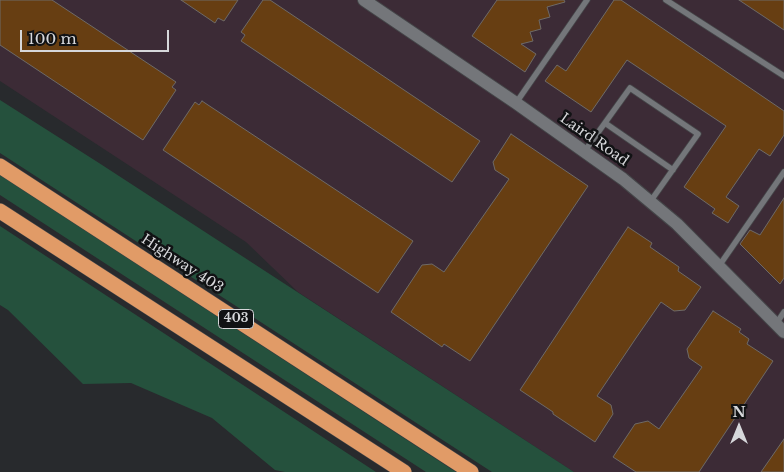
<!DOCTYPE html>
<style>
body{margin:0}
#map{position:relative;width:784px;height:472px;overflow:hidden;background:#282a2d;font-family:"Libre Baskerville",serif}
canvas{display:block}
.north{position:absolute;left:714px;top:402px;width:50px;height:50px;-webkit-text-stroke:4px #111214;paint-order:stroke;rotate:0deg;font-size:14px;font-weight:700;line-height:20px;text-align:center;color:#d6d7da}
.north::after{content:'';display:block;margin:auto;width:18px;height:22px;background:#d6d7da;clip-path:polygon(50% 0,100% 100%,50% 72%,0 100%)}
.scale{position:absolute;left:20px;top:30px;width:149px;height:22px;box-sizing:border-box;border:2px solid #d6d7da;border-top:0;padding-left:6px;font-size:15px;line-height:18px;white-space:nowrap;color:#d6d7da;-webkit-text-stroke:4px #111214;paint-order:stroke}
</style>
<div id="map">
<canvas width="784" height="472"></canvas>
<div class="north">N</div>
<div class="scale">100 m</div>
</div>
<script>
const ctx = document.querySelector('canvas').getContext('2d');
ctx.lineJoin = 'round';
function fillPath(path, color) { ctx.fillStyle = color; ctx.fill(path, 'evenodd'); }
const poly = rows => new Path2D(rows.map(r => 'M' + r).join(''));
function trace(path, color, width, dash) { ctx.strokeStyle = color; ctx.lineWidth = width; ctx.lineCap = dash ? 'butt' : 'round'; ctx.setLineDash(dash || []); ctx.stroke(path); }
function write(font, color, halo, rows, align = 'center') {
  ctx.font = font + ' "Libre Baskerville",serif'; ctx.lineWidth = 5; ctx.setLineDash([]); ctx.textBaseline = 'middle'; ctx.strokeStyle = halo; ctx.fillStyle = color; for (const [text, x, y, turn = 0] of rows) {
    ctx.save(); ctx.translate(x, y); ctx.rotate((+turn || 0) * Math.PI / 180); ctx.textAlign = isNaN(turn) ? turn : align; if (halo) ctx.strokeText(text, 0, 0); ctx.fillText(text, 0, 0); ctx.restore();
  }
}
const industrial = poly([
 [0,0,784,0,784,472,574,472,298,292,246,242,0,81]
]);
const green = poly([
 [0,100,99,163,574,472,492,472,0,153],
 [0,175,456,472,426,472,0,195],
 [0,226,376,472,285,472,275,470,212,418,131,383,83,384,8,310,0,305]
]);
const building = poly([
 [0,0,52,0,176,82,172,87,176,90,143,140,0,45,0,0],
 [181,0,238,0,224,21,218,18,215,23,181,0],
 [263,0,270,0,480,141,452,182,241,41,245,35,241,32,263,0],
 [497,0,564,0,565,2,547,7,550,17,539,20,541,29,530,32,533,41,521,44,536,54,525,72,472,36,497,0],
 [614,0,621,0,784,111,784,135,770,156,759,149,726,197,739,206,728,223,712,213,715,209,684,187,726,126,627,60,591,112,545,81,557,65,566,71,614,0],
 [739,0,784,0,784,30,739,0],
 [202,101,413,241,378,293,163,150,195,102,199,105,202,101],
 [511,134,588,186,470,361,444,344,442,347,391,312,422,265,432,264,444,272,509,179,495,170,493,162,511,134],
 [784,198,784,278,780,284,740,244,750,230,760,235,784,198],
 [628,227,652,243,650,247,679,267,678,271,701,287,685,310,674,311,661,302,636,338,597,396,611,405,613,414,595,442,553,414,553,412,520,390,628,227],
 [713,311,741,329,739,332,749,339,747,344,773,361,699,472,636,472,613,457,635,424,648,421,659,429,702,367,689,358,687,349,713,311],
 [784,439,784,472,761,472,784,439]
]);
const service = poly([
 [666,0,784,76],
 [516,103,587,0],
 [605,123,673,170],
 [584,152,630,88,698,134,650,202],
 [719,266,784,172],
 [776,324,784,312]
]);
const tertiary = poly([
 [364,0,516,103,623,179,677,224,784,332]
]);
const motorway = poly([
 [0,166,471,472],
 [0,211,404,472]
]);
const shields = [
 [236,319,35]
];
const shieldNames = [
 ["403",236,319]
];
const streetNames = [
 ["Laird Road",594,140,35],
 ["Highway 403",182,264,33]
];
fillPath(industrial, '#3c2b36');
fillPath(green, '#25513d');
fillPath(building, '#673e12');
trace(building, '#6e6a67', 1);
trace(service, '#444548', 7);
trace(tertiary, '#444548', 14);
trace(motorway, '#444548', 16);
trace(service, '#74767a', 5.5);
trace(tertiary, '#74767a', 12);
trace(motorway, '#e19b67', 15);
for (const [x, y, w] of shields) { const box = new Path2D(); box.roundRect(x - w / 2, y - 9.5, w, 19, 4); ctx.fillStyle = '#111214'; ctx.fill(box); trace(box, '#d6d7da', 1); }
write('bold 12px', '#d6d7da', null, shieldNames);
write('14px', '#d6d7da', '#111214', streetNames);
</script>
